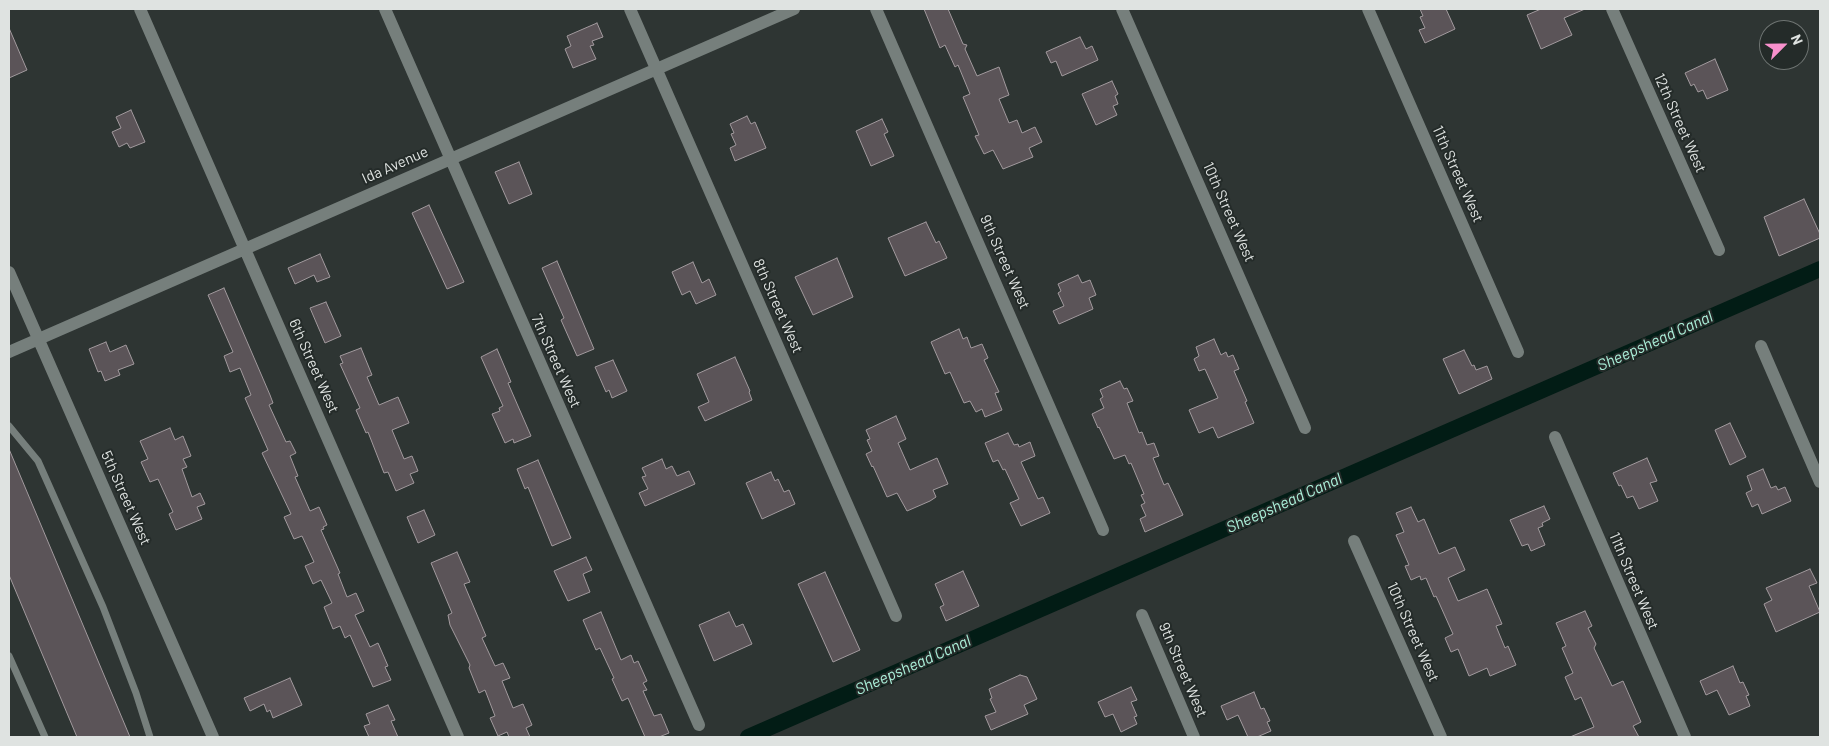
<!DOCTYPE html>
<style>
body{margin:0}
#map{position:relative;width:1829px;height:746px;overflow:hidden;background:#2e3533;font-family:Barlow,sans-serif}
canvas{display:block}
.frame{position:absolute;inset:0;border:10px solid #dfe3e1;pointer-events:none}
.north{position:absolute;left:1759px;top:20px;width:50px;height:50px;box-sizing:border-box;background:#242b29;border:1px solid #6f7573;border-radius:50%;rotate:67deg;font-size:14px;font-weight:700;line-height:20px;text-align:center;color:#dfe3e1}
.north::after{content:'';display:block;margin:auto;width:18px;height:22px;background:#f890cc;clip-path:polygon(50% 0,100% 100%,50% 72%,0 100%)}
</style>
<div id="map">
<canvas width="1829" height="746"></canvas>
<div class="frame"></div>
<div class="north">N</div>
</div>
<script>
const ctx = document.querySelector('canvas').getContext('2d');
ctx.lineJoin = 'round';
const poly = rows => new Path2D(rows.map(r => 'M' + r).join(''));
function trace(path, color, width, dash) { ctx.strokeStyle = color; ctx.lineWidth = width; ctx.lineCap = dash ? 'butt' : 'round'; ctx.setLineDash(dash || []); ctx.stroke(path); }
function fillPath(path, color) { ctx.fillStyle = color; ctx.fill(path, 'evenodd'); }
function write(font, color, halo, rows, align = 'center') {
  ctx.font = font + ' Barlow,sans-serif'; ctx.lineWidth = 4; ctx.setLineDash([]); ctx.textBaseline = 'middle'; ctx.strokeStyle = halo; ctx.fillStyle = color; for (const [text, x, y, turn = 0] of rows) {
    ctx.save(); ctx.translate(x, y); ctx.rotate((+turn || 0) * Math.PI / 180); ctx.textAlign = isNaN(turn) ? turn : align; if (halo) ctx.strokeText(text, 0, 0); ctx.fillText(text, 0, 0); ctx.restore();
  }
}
const canal = poly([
 [748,737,1820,269]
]);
const building = poly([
 [924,9,948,9,963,44,967,45,965,49,977,76,999,67,1009,95,999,99,1009,123,1017,120,1022,133,1035,127,1042,142,1029,148,1033,157,1003,169,993,150,984,154,975,136,979,135,963,97,970,94,958,65,955,67,945,45,940,48,924,9],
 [1420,9,1446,9,1455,29,1425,43,1419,30,1425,28,1420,17,1423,16,1420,9],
 [1541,9,1585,9,1564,18,1572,35,1541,49,1527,15,1541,9],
 [597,23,603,37,592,41,594,45,590,46,596,59,573,68,565,49,571,46,567,36,597,23],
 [9,28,27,70,9,78,9,28],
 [1080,37,1086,49,1092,46,1098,60,1062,76,1056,61,1051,63,1046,52,1080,37],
 [1715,59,1728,90,1707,99,1703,90,1698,92,1694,84,1691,86,1685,73,1715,59],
 [1112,81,1118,94,1115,96,1118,104,1113,106,1117,115,1096,125,1082,94,1112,81],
 [131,110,145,142,130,148,127,143,119,147,112,132,121,128,116,117,131,110],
 [747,116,751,124,755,122,766,148,735,161,730,148,736,145,731,134,734,133,730,124,747,116],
 [882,119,888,132,884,134,894,156,871,166,856,131,882,119],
 [519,162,532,194,509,204,495,172,519,162],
 [1804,199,1820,234,1820,238,1779,256,1764,217,1804,199],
 [429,205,464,282,447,289,412,213,429,205],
 [926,222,936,243,939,241,947,258,905,276,888,238,926,222],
 [320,254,330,277,317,282,314,275,295,284,288,268,320,254],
 [837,258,853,297,813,315,795,277,837,258],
 [557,261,594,349,577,356,561,320,564,318,542,268,557,261],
 [693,262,702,283,709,279,716,295,696,304,690,291,682,295,672,272,693,262],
 [1078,275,1082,283,1090,280,1096,295,1089,298,1093,309,1059,324,1053,311,1064,306,1058,293,1061,291,1058,284,1078,275],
 [224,288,270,395,273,403,269,405,286,442,290,441,296,453,290,456,298,476,295,477,310,511,319,507,327,525,323,527,324,529,321,530,340,573,338,574,347,597,356,593,364,611,355,615,370,647,378,643,388,666,385,667,391,680,373,687,350,635,345,638,340,626,333,629,324,607,332,603,321,580,313,584,305,566,314,562,302,536,294,539,284,517,291,514,262,453,268,450,245,398,251,395,240,368,230,372,224,356,233,352,208,295,224,288],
 [326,302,341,336,325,343,310,308,326,302],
 [959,329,963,339,967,337,971,348,982,344,988,358,984,360,999,392,995,393,1002,410,985,417,982,409,976,412,970,401,964,403,950,372,945,374,931,342,959,329],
 [1214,339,1221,355,1226,352,1228,357,1233,355,1239,369,1234,371,1247,401,1245,402,1254,423,1218,438,1213,427,1199,433,1189,410,1218,398,1205,369,1199,371,1194,359,1199,356,1196,347,1214,339],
 [106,342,110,352,126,345,134,364,118,370,120,375,105,381,101,371,98,372,89,349,106,342],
 [361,348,372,375,367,377,379,405,398,397,409,423,392,430,404,459,412,456,418,471,410,474,414,483,396,491,388,472,384,473,368,432,366,433,356,410,360,408,340,364,343,363,340,356,361,348],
 [497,349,511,382,508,383,531,436,514,443,513,439,505,443,492,414,500,411,499,408,503,406,481,357,497,349],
 [1464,350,1472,366,1474,365,1476,370,1487,366,1492,379,1459,394,1443,359,1464,350],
 [735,357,750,391,749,392,752,400,705,421,698,407,709,402,697,374,735,357],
 [613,360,627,391,612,398,609,390,606,392,595,367,613,360],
 [1120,381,1124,389,1127,388,1133,401,1127,403,1139,433,1142,432,1147,445,1154,443,1159,456,1153,458,1164,485,1168,483,1183,515,1145,532,1140,519,1146,516,1141,505,1145,503,1141,495,1144,494,1131,463,1129,464,1125,455,1114,459,1099,427,1098,428,1092,414,1104,408,1100,399,1103,397,1100,390,1120,381],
 [896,416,906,439,898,443,910,470,937,458,948,484,933,490,936,497,930,501,907,511,897,493,887,497,873,466,872,467,866,454,872,451,867,440,870,439,866,430,896,416],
 [1730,423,1746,457,1730,465,1715,430,1730,423],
 [170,428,175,440,183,436,191,456,183,459,187,467,182,469,192,497,200,493,205,504,197,507,202,519,176,530,169,514,173,512,158,479,150,482,141,462,148,459,140,441,170,428],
 [1008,433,1014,445,1018,444,1019,447,1030,442,1035,456,1021,462,1038,499,1043,497,1050,513,1021,526,1010,503,1019,499,1005,469,1003,470,998,460,993,462,985,443,1008,433],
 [9,449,130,737,77,737,9,575,9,449],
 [1647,458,1657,481,1650,483,1658,501,1639,509,1633,496,1627,498,1621,485,1619,486,1613,473,1647,458],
 [662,459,666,469,672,466,677,476,689,471,695,484,645,506,639,493,648,489,642,477,646,476,642,468,662,459],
 [538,460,571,538,552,546,528,487,525,489,517,469,538,460],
 [1763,469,1771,488,1776,486,1778,490,1785,487,1791,501,1762,514,1758,504,1752,507,1746,493,1752,490,1747,476,1763,469],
 [771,472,775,481,778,479,784,492,789,490,795,504,762,519,746,483,771,472],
 [1544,506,1550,519,1542,523,1543,526,1538,528,1545,545,1531,551,1528,544,1522,546,1510,520,1544,506],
 [1411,507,1418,522,1424,519,1439,554,1455,547,1465,570,1448,578,1458,601,1487,589,1502,624,1496,626,1505,648,1508,646,1516,665,1490,676,1487,668,1469,676,1458,649,1451,652,1445,638,1453,634,1436,596,1434,597,1426,578,1421,580,1420,576,1411,580,1405,566,1409,565,1396,535,1404,532,1396,513,1411,507],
 [424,510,435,535,418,543,407,517,424,510],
 [457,552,470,582,464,584,486,636,482,638,495,666,503,663,510,678,502,681,513,708,523,704,532,725,526,728,530,737,509,737,507,732,498,736,490,718,495,716,485,690,479,693,469,668,470,665,450,625,448,615,452,613,431,563,457,552],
 [586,557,592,570,583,574,590,592,568,601,554,571,586,557],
 [1810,569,1817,583,1809,586,1820,612,1776,632,1764,604,1772,600,1766,588,1810,569],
 [963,571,979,606,946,621,940,607,944,605,935,584,963,571],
 [825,572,860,650,833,662,798,584,825,572],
 [1585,611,1592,626,1588,628,1596,644,1594,648,1612,686,1623,681,1641,722,1633,726,1639,737,1570,737,1594,727,1581,697,1575,700,1565,677,1573,673,1562,648,1566,646,1556,623,1585,611],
 [601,612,621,660,631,655,634,663,638,661,647,681,643,683,647,690,643,691,654,716,661,714,669,733,659,737,645,737,628,698,622,701,612,679,614,678,600,648,596,650,583,620,601,612],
 [729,612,736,627,743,624,752,644,714,661,699,625,729,612],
 [1733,666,1740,683,1743,682,1749,695,1746,696,1750,706,1729,715,1717,690,1706,695,1700,681,1733,666],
 [1020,675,1027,677,1037,699,1024,705,1028,714,991,730,985,716,996,712,990,699,992,698,989,689,1020,675],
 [290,678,302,705,273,718,270,710,267,712,264,704,250,711,244,698,290,678],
 [1131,687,1137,700,1131,702,1137,716,1134,717,1137,724,1121,732,1113,714,1105,717,1098,702,1131,687],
 [1254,692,1261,709,1264,708,1270,721,1267,722,1271,731,1257,737,1248,737,1238,715,1227,720,1221,706,1254,692],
 [388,705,395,720,391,721,398,737,369,737,364,726,370,724,366,714,388,705]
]);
const lane = poly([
 [9,426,38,461,103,607,136,693,150,737],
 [9,656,45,737]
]);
const street = poly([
 [140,9,458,737],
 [385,9,699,725],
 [630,9,896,616],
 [876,9,1103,530],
 [1122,9,1305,428],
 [1368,9,1518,352],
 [1612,9,1719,250],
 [9,272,213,737],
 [1761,346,1820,482],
 [9,352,794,9],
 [1555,437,1685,737],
 [1354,541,1441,737],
 [1142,615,1194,737]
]);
const streetNames = [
 ["12th Street West",1680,123,66],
 ["Ida Avenue",395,165,-24],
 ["11th Street West",1458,174,66],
 ["10th Street West",1229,212,66],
 ["9th Street West",1005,262,66],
 ["8th Street West",778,306,66],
 ["7th Street West",556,361,66],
 ["6th Street West",314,366,66],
 ["5th Street West",126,498,66],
 ["11th Street West",1634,581,67],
 ["10th Street West",1413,632,66],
 ["9th Street West",1183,670,67]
];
const waterNames = [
 ["Sheepshead Canal",1655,341,-24],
 ["Sheepshead Canal",1284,503,-24],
 ["Sheepshead Canal",913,665,-24]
];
trace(canal, '#021c15', 16);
fillPath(building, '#5b5458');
trace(building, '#a29a9e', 1);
trace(lane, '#767f7c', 7);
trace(street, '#767f7c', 12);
write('15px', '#dfe3e1', '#242b29', streetNames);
write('italic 16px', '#aaeed8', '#242b29', waterNames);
</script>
